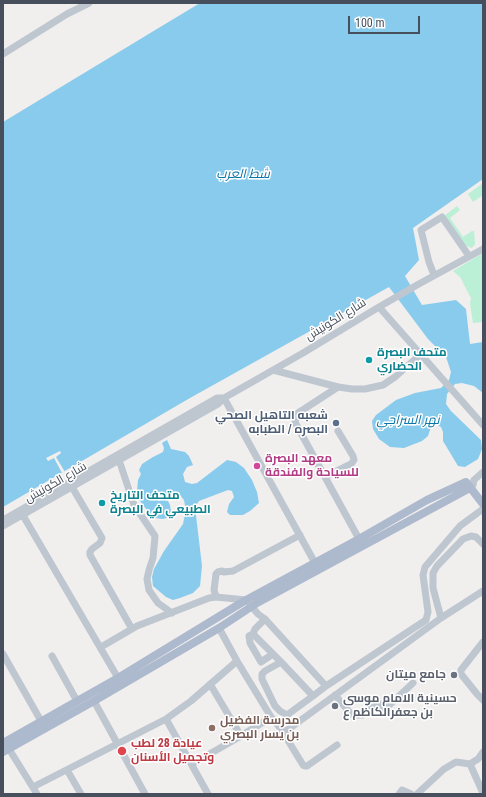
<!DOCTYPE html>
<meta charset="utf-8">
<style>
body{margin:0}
#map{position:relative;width:486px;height:797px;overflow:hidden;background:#f1eeee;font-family:"Roboto Condensed",sans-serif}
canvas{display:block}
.frame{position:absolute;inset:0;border:4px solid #464f5b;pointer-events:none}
.scale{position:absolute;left:348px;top:16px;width:72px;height:18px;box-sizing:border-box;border:2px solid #464f5b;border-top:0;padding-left:5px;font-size:12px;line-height:14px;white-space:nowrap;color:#464f5b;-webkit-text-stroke:3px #fff;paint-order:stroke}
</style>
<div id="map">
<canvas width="486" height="797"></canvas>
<div class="frame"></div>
<div class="scale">100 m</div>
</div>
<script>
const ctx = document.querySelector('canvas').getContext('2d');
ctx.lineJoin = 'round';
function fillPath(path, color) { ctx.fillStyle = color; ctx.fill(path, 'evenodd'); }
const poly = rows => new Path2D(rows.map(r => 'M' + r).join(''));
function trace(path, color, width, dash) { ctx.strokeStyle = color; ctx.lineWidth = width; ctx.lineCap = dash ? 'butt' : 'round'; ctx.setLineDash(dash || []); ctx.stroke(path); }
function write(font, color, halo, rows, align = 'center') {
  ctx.font = font + ' "Roboto Condensed",Cairo,sans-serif'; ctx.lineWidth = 3; ctx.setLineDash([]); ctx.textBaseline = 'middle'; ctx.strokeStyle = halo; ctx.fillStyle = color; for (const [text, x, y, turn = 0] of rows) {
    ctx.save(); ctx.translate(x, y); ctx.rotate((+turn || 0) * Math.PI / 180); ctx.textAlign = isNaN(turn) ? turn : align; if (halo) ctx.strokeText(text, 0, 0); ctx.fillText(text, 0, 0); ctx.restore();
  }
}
const green = poly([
 [483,183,483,195,473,202,468,194],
 [457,206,460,210,450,218,463,237,472,231,474,231,475,244,472,248,469,247,464,245,444,216],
 [483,253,483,322,473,323,470,303,471,298,462,281,461,278,453,271]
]);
const water = poly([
 [200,3,483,3,483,179,413,228,419,260,405,276,422,305,456,300,466,309,470,344,483,342,483,393,474,386,462,383,455,384,447,394,446,404,451,411,481,440,482,449,478,459,465,467,458,466,443,441,443,432,441,427,437,425,431,427,428,436,422,441,404,448,390,447,379,439,373,429,372,421,376,415,396,400,415,393,441,388,449,380,451,372,446,357,428,339,389,287,190,398,3,507,3,122],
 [167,440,171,449,185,452,189,456,193,465,187,467,183,474,185,482,192,484,197,483,227,460,236,462,244,468,252,480,257,492,259,503,250,511,243,515,230,515,227,512,229,504,234,497,232,491,228,490,199,501,195,507,202,566,200,586,193,593,180,598,173,600,166,597,153,586,152,577,154,569,164,551,183,524,185,514,185,505,184,500,180,495,174,493,167,494,167,499,170,505,171,512,169,517,163,519,155,518,150,514,140,501,137,491,138,480,141,474,139,470,142,464,153,457,163,452,164,448,162,443]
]);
const pier = poly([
 [60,451,61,453,56,457,65,472,62,473,54,458,48,461,46,458]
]);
const minor = poly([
 [3,54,67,14,89,3],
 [434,275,429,262,421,230,442,217,469,256],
 [379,307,417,285,483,249],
 [273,370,338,387,352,389,365,389,383,385,395,377,421,354],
 [338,387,298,413,296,417,295,422,297,426,359,539],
 [224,398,315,563],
 [119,460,134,505,155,536,153,558,149,570,147,579,149,590,158,603,172,613],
 [325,477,351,464,354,460,353,456,338,431],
 [72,487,102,538,100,543,92,549,90,552,90,555,132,629],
 [470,488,473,485,474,480,483,472],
 [21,512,118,678],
 [3,520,217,398,224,398],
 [3,526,218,404,224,398,303,353,379,307,483,425],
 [216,597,214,590,216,574,218,572,222,571,224,572,233,571,300,535],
 [441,618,433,588,433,573,437,566,463,539,471,536,476,537,483,544],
 [219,628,237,661,271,717,281,729,286,731,441,618,483,591],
 [253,634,255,629,265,619],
 [483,642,461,670,461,674,477,694,483,700],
 [101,647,137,626,209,598,216,597,246,600,258,614,265,619,326,686,426,620,428,612,423,575,425,567,460,526,468,520,483,509],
 [3,654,41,721],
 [273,654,261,662,250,643,249,636,253,634,281,662],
 [52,656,77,701],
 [210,684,241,736],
 [335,695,351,714,355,715,362,715,376,703,378,703,383,708,386,708,413,683],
 [313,696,281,662,265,671,262,674,262,679,275,706,280,711,287,715,313,696,326,686],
 [94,701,145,794],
 [166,719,208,794],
 [281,729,303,765,305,766,307,766,337,745],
 [9,749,37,794],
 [192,764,241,736,271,717],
 [470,764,483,793],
 [67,770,81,794],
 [33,787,166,719,191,701,237,661],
 [399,794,402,790,411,794],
 [417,794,444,769,456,762,470,764,478,759,483,752]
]);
const major = poly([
 [3,743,118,678,246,600,359,539,427,500,466,482,483,504],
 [3,752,94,701,219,628,257,603,470,488]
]);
const markers = [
 [369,360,4,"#0f9aa8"],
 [336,423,4,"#5c6f8a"],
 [257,466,4,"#d1479c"],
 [102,503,4,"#0f9aa8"],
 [454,675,4,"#6b7280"],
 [335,706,4,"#6b7280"],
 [212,728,4,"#8d6e63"],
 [122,751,5,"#e0444e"]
];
const streetNames = [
 ["شارع الكونيش",336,320,-32],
 ["شارع الكونيش",56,483,-30]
];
const cultureNames = [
 ["متحف البصرة",377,353],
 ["الحضاري",377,367],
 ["متحف التاريخ",110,496],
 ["الطبيعي في البصرة",110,510]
];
const serviceNames = [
 ["شعبه التاهيل الصحي",328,416],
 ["البصره / الطبابه",328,430]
];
const hotelNames = [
 ["معهد البصرة",265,459],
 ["للسياحة والفندقة",265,473]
];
const worshipNames = [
 ["جامع ميتان",446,675],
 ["حسينية الامام موسى",343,699,"left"],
 ["بن جعفرالكاظم ع",343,713,"left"]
];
const educationNames = [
 ["مدرسة الفضيل",220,721],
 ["بن يسار البصري",220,735]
];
const healthNames = [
 ["عيادة 28 لطب",131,744],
 ["وتجميل الأسنان",131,758]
];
const waterNames = [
 ["شط العرب",243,175],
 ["نهر السراجي",408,421]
];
fillPath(green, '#bbefd6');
fillPath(water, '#88cbec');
fillPath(pier, '#f1eeee');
trace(minor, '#bec6d0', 7);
trace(major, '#adb9cd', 8);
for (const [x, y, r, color] of markers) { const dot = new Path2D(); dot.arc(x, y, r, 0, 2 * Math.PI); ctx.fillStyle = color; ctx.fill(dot); trace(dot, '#fff', 1.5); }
write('12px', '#464f5b', '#fff', streetNames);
write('bold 12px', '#0d838f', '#fff', cultureNames, 'left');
write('bold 12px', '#4e5e75', '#fff', serviceNames, 'right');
write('bold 12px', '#b23c85', '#fff', hotelNames, 'left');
write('bold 12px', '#5b616d', '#fff', worshipNames, 'right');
write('bold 12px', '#785e54', '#fff', educationNames, 'left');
write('bold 12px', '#be3a42', '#fff', healthNames, 'left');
write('italic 13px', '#0b75a9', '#fff', waterNames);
</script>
